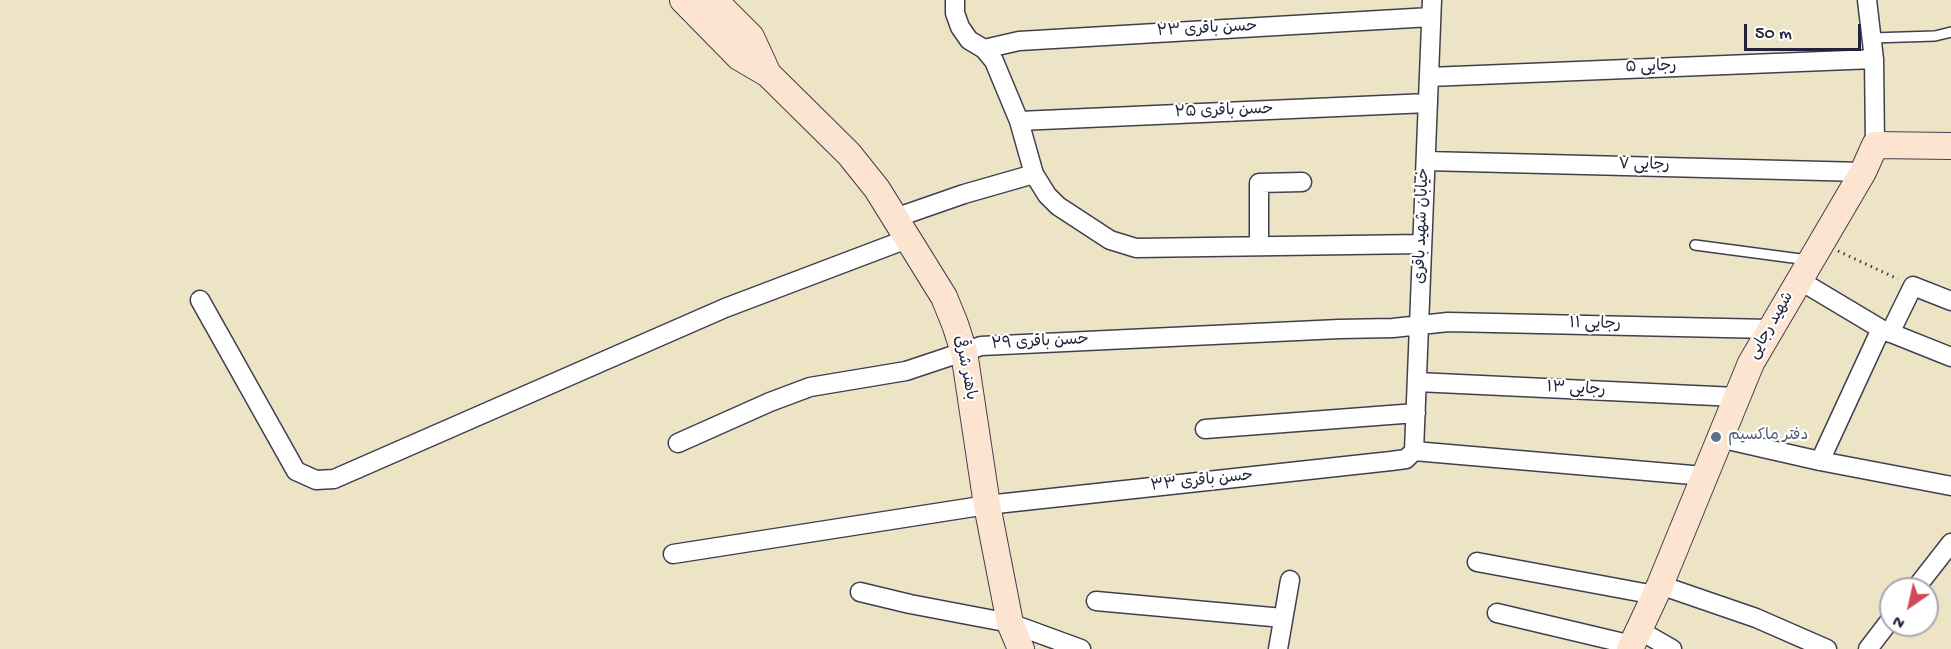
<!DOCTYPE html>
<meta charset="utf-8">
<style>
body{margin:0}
#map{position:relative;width:1951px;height:649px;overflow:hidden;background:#ece4c5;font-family:"Gochi Hand",sans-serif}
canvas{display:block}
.north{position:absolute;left:1879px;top:577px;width:60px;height:60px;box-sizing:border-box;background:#fff;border:2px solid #a7a7b1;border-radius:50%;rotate:214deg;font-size:16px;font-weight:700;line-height:24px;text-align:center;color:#22223b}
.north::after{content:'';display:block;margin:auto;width:21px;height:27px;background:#d1495b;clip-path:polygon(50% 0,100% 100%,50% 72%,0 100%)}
.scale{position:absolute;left:1744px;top:24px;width:117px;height:27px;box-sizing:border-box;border:3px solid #22223b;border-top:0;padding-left:8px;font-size:18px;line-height:21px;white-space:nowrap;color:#22223b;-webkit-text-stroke:4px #fff;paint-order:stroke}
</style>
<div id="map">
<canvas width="1951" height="649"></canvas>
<div class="north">N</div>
<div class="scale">50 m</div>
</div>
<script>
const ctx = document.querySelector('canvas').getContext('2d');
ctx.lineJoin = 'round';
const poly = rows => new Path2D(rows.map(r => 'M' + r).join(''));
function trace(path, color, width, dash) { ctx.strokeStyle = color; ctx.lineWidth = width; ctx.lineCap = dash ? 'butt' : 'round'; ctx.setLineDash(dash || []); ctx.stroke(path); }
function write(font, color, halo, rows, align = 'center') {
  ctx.font = font + ' "Gochi Hand","Playpen Sans Arabic",sans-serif'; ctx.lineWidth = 4.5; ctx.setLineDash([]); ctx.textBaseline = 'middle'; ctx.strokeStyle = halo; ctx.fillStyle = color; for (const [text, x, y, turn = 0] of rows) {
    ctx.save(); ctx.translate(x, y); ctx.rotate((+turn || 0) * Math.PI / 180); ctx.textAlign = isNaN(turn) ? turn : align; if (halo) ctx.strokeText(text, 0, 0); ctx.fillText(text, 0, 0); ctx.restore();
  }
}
const path = poly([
 [1838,251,1898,279]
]);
const lane = poly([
 [1872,38,1935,36,1951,32],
 [1695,245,1808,260]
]);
const street = poly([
 [955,0,955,13,960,27,969,40,984,49,994,61,1019,121,1034,174,1047,195,1058,206,1110,240,1136,248,1422,244],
 [1867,0,1874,59,1875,145],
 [984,49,1019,41,1431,17],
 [1429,77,1874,59],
 [1019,121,1428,103],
 [1426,161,1863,172],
 [895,218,964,194,1034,174],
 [1259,246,1259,183,1302,182],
 [1799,280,1881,329,1951,357],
 [200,300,296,471,316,480,334,479,725,308,907,239],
 [1890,333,1913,286,1951,301],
 [1417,382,1736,397],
 [1205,429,1416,413],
 [1719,438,1820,461,1951,486],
 [678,443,770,402,810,387,906,371,981,346,1339,329,1393,328,1448,322,1770,329],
 [1414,451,1432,0],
 [1414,451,1704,476],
 [1820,461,1881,329],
 [673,554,987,505,1391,461,1406,459,1414,451],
 [1477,562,1655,595],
 [1660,585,1756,618,1827,649],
 [1915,589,1951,543],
 [860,592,910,604,1010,623,1081,649],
 [1096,601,1283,618],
 [1497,613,1632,645],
 [1639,630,1672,649],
 [1278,649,1290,580],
 [1868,649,1891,619]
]);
const secondary = poly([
 [683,0,739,57,768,74,849,154,877,189,944,297,955,324,964,352,987,505,1010,623,1021,649],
 [714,0,751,37,768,74],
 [1630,649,1660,585,1751,363,1863,172,1875,145,1951,146]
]);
const markers = [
 [1716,437,6,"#5c6f8a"]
];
const streetNames = [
 ["حسن باقری ۲۳",1207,30,-3],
 ["رجایی ۵",1651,68,-2],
 ["حسن باقری ۲۵",1224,112,-2],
 ["رجایی ۷",1644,166,1],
 ["خیابان شهید باقری",1423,226,-88],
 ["رجایی ۱۱",1595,325,1],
 ["شهید رجایی",1772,326,-60],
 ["حسن باقری ۲۹",1040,343,-3],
 ["باهنر شرقی",964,368,79],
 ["رجایی ۱۳",1576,390,3],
 ["حسن باقری ۳۳",1202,482,-6]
];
const serviceNames = [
 ["دفتر ماکسیم",1728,437]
];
trace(lane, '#403f50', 12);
trace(street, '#403f50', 21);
trace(secondary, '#403f50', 28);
trace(path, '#403f50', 3, [1.5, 4.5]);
trace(lane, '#fff', 9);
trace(street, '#fff', 18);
trace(secondary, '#fde4d0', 26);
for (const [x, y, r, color] of markers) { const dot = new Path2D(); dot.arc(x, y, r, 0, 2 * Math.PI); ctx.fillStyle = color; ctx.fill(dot); trace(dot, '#fff', 2); }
write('16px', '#22223b', '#fff', streetNames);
write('16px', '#4e5e75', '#fff', serviceNames, 'left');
</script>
